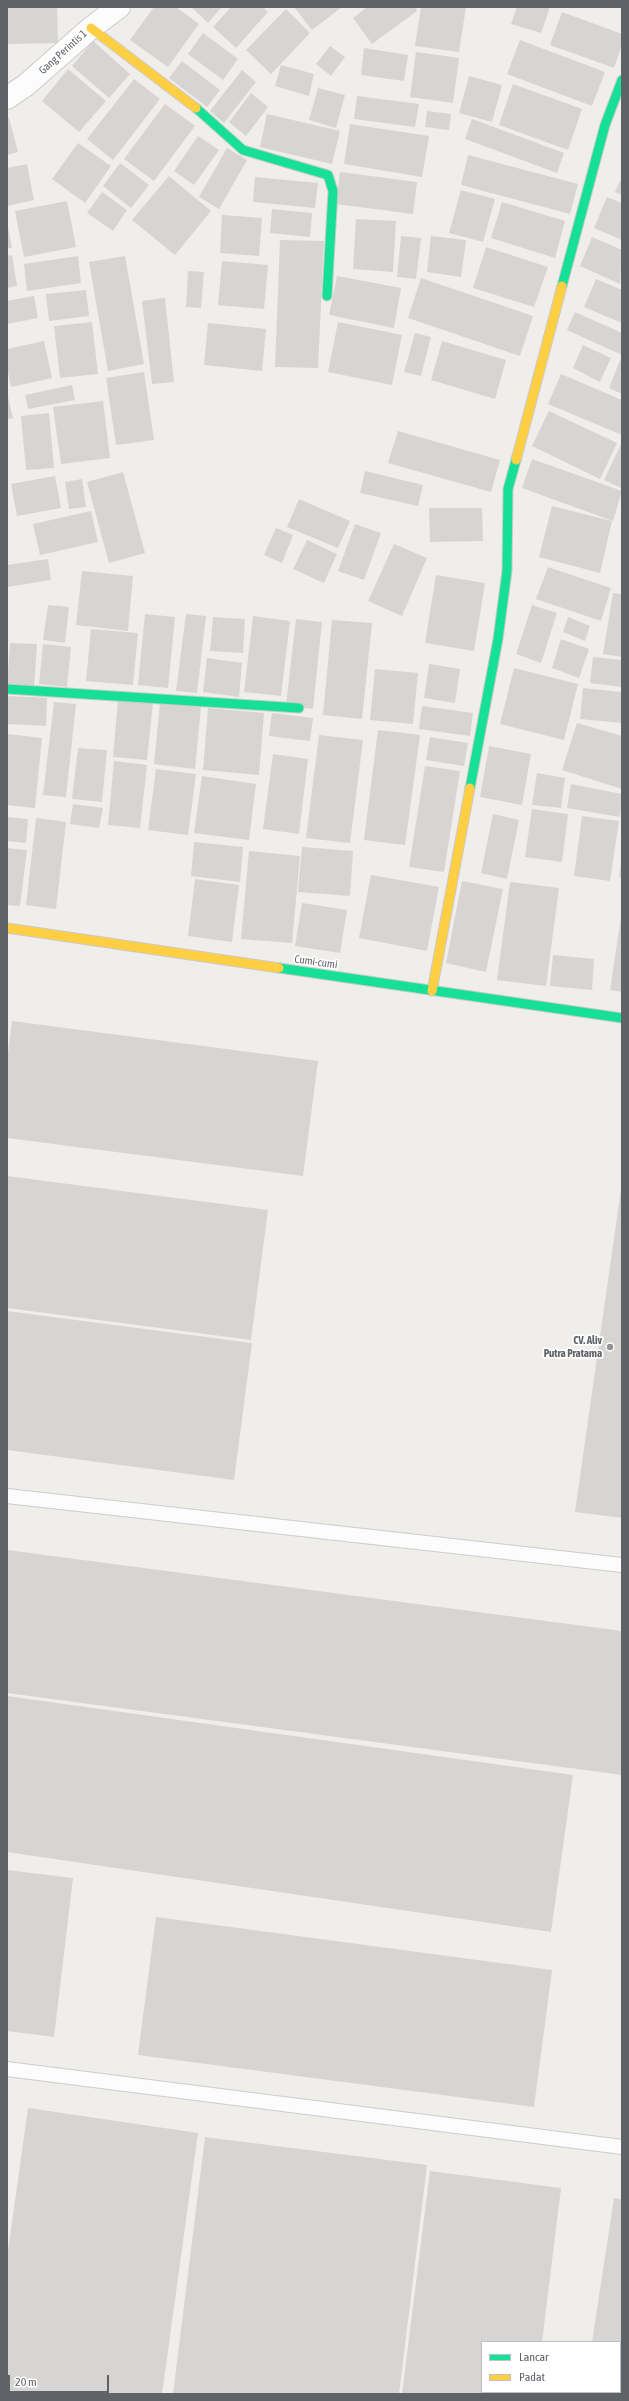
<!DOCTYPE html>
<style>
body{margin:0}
#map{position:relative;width:629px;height:2401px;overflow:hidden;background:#efeeea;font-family:"Asap Condensed",sans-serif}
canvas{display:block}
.frame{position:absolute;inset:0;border:8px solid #5f6368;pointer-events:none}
.legend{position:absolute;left:481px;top:2341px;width:140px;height:52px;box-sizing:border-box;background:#fff;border:1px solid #bfc1c3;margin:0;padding:5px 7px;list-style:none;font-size:12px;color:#5f6368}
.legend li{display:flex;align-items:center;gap:8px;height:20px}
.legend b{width:20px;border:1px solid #bfc1c3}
.scale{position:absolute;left:8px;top:2375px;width:101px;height:18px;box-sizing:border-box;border:2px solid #5f6368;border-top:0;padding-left:5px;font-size:12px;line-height:14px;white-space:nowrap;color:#5f6368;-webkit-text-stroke:3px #fff;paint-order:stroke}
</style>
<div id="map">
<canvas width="629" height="2401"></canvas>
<div class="frame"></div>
<ul class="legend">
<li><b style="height:5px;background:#16e098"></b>Lancar</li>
<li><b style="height:5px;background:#ffcf43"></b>Padat</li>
</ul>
<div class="scale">20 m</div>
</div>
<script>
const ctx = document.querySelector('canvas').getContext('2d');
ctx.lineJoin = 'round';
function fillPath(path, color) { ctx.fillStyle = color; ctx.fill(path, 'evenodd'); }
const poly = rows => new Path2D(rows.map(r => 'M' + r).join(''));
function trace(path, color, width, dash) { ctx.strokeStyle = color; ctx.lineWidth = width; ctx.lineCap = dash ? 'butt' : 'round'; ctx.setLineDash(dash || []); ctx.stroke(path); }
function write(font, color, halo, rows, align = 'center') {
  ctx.font = font + ' "Asap Condensed",sans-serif'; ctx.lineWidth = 3.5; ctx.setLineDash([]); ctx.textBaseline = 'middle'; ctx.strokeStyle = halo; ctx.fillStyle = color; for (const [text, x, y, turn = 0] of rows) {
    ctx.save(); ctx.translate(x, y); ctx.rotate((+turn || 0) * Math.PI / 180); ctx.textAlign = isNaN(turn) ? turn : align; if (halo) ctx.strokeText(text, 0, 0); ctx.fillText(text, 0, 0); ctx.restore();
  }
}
const building = poly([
 [7,7,57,7,58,43,7,44],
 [154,7,176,7,199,24,168,67,130,40],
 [191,7,222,7,208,23],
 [231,7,263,7,268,12,236,48,213,27],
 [294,7,342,7,312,30],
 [367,7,415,7,417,11,372,44,353,18],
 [421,7,466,7,459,52,415,46],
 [517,7,550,7,541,33,511,24],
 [286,9,310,33,271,74,246,50],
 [562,12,622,34,622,45,614,68,550,45],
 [203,33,238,59,223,80,188,54],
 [520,40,605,72,592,106,507,74],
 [93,41,130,74,109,98,72,66],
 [330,46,345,57,331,76,316,64],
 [364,48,408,55,404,81,361,75],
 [416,52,459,58,453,103,410,97],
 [182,61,220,90,207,107,169,78],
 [281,65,314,74,309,96,275,86],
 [68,69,106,101,79,132,42,101],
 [242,70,256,82,224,123,210,111],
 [469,76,502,85,492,122,459,113],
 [134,79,160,99,113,160,87,139],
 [513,84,582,109,568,150,499,125],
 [318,88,345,95,336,128,309,120],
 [251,93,268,107,246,136,229,122],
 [357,96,419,104,415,127,354,119],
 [165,104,195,126,154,181,124,159],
 [427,111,451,114,449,130,425,127],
 [267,114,340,131,332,164,260,147],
 [9,118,18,152,7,155,7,119],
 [472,119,564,153,557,173,465,139],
 [350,124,429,136,422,177,344,164],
 [198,136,219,150,194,185,174,171],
 [78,143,111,166,85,203,52,179],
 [227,148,247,160,219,209,199,197],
 [468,155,578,184,570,214,461,185],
 [120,163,149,185,131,208,103,186],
 [27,164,34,200,7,206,7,168],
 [340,172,417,182,413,214,336,204],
 [169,176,211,211,175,255,132,220],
 [255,177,318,183,315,208,253,202],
 [622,177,622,195,615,192],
 [461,190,495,199,483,242,449,233],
 [102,192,127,210,113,231,87,213],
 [607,197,622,203,622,240,594,228],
 [67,201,76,247,24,257,15,211],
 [502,202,565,221,555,258,491,238],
 [272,209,312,213,310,237,270,233],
 [222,215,262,218,259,256,220,253],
 [356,219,396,221,393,272,353,269],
 [7,222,12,248,7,248],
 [401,236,421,238,416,279,397,277],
 [431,236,466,240,461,277,427,272],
 [592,237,622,250,620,284,580,266],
 [280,240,324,241,318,368,275,367],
 [486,247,548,267,534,307,473,288],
 [12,255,17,286,7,288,7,256],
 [78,256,81,283,27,291,24,264],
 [125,256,144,364,108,371,89,262],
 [222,261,268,265,264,309,218,305],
 [188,271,204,272,201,308,186,307],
 [337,276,401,288,394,328,329,315],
 [421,278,533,316,520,356,408,318],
 [596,279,622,290,622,323,584,307],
 [86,290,89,316,49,321,46,294],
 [34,296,38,318,7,324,7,301],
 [165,298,174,382,152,384,142,301],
 [575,312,622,333,622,355,567,330],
 [92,322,98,374,60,378,54,326],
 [338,322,402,335,392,385,328,372],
 [208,323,266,329,262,371,204,365],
 [415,333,431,337,421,376,404,372],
 [44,341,52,378,11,387,7,367,7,349],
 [442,341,506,360,495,399,431,380],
 [583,345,611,358,600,382,573,368],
 [620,360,622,361,622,394,609,388],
 [144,372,154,440,116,445,106,378],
 [561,374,622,400,622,435,548,404],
 [72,385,75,400,28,409,25,395],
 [7,393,13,418,7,419],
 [103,401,110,458,61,464,53,407],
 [549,411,617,443,600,479,532,446],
 [49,413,54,468,26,470,21,416],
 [398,431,500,460,491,492,388,463],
 [621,444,622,485,621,488,604,480],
 [532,459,622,491,613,521,522,488],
 [365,471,423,485,418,506,360,493],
 [123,472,145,553,109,563,87,482],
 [55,476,61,508,17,516,11,484],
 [82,479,86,507,69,509,65,482],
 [299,499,350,521,338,548,287,527],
 [552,506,612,521,600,573,539,557],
 [429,508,482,508,483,541,430,542],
 [91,511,98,542,40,555,33,524],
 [355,524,381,533,364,580,338,571],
 [276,528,293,535,282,563,264,555],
 [307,540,337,554,324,583,293,569],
 [394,544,427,558,402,616,368,601],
 [48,559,51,580,7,587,7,565],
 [548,567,611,588,601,621,536,599],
 [82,571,133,576,128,631,76,625],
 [436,575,485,583,474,651,425,643],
 [613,593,622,594,622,657,603,654],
 [48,605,69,607,65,643,43,640],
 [532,605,557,613,541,663,516,654],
 [145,614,175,617,168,688,138,685],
 [186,614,206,616,197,693,176,691],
 [253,616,290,621,281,696,244,692],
 [213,617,245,619,243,653,210,651],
 [568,617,590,626,585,641,563,632],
 [296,619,322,622,313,709,286,705],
 [332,620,372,623,362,719,323,715],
 [91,629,138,633,133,685,86,681],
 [561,639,589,649,579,678,552,668],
 [10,643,37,644,34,687,7,685],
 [43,644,71,647,67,687,39,684],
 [593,657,622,660,622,687,590,683],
 [207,658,242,663,239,697,203,692],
 [429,664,460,669,455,703,424,698],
 [514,668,578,684,564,740,500,724],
 [375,669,418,673,413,724,370,720],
 [583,688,622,692,622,723,580,719],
 [7,696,47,698,46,726,7,724],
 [118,700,153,703,147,760,113,757],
 [54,702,76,704,66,797,43,795],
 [160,703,201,707,195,769,154,764],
 [422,706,473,713,470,736,419,729],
 [208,708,264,713,259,775,203,770],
 [272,713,313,718,310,741,269,736],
 [577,723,622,736,622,789,562,770],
 [378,730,420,735,405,845,364,840],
 [7,734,42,738,35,808,7,805],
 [319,735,363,740,350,843,306,838],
 [430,737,468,743,464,766,426,760],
 [489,746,531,754,522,805,480,797],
 [78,748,107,750,102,802,72,799],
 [273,754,308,759,299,834,263,829],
 [114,761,147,765,140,828,108,825],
 [425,766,460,771,444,872,409,867],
 [156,769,196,774,188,835,148,830],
 [537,773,565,778,561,808,532,805],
 [202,776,256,784,249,840,194,833],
 [571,784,622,794,620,817,567,808],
 [73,804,103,808,99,828,70,824],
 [532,809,568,814,562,862,525,857],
 [493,814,519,820,507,879,481,873],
 [582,816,619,821,610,881,574,876],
 [7,817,28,819,26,843,7,841],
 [36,818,66,822,56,909,26,905],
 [194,842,243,847,240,882,191,876],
 [302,847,353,851,350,896,298,892],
 [7,848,27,850,20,906,7,905],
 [249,851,300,856,292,943,241,939],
 [621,864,622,864,622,878,619,877],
 [371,875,439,887,427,951,359,938],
 [195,879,239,885,232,942,188,936],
 [462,881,503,889,486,972,446,963],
 [510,882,559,888,546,986,497,980],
 [302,903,347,910,340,953,295,946],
 [621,917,622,917,622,992,610,990],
 [553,955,594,959,592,990,550,986],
 [12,1021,318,1061,303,1176,7,1138,7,1061],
 [7,1176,268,1210,251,1340,7,1308],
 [621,1189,622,1189,622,1518,575,1512],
 [7,1311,252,1343,234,1480,7,1450],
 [7,1550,622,1631,622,1775,7,1693],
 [7,1696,573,1775,551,1932,7,1852],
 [7,1870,73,1878,54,2037,7,2031],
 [156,1917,552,1970,534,2107,138,2055],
 [28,2108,198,2133,162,2394,7,2394,7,2258],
 [205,2137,427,2165,399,2394,173,2394],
 [430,2171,561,2188,542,2342,482,2342,482,2392,536,2392,535,2394,402,2394],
 [614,2198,622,2199,622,2394,584,2394,584,2392,620,2392,620,2342,592,2342]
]);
const lane = poly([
 [7,1496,622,1565],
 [7,2069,622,2147]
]);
const street = poly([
 [7,98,26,85,91,28,119,7]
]);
const fast = poly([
 [196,108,243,150,328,175,333,191,327,296],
 [562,286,605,125,622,80],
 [7,689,299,708],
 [470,788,498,639,507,571,508,489,516,460],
 [279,968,622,1018]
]);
const slow = poly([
 [91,28,196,108],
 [516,460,562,286],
 [7,928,279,968],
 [432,991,470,788]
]);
const markers = [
 [610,1347,4,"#919496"]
];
const streetNames = [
 ["Gang Perintis 1",63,52,-42],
 ["Cumi-cumi",316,962,8]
];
const poiNames = [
 ["CV. Aliv",602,1341],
 ["Putra Pratama",602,1354]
];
fillPath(building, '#d6d5d3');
trace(lane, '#cbcccc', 16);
trace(street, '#cbcccc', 24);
trace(fast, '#cacacb', 11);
trace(slow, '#cacacb', 11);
trace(lane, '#fdfcfc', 14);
trace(street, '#fdfcfc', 22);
trace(fast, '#16e098', 9);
trace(slow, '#ffcf43', 9);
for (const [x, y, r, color] of markers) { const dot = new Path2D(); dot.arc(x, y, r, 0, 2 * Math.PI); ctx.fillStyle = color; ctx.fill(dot); trace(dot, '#fff', 1.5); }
write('11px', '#5f6368', '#fff', streetNames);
write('bold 11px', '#5f6368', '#fff', poiNames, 'right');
</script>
